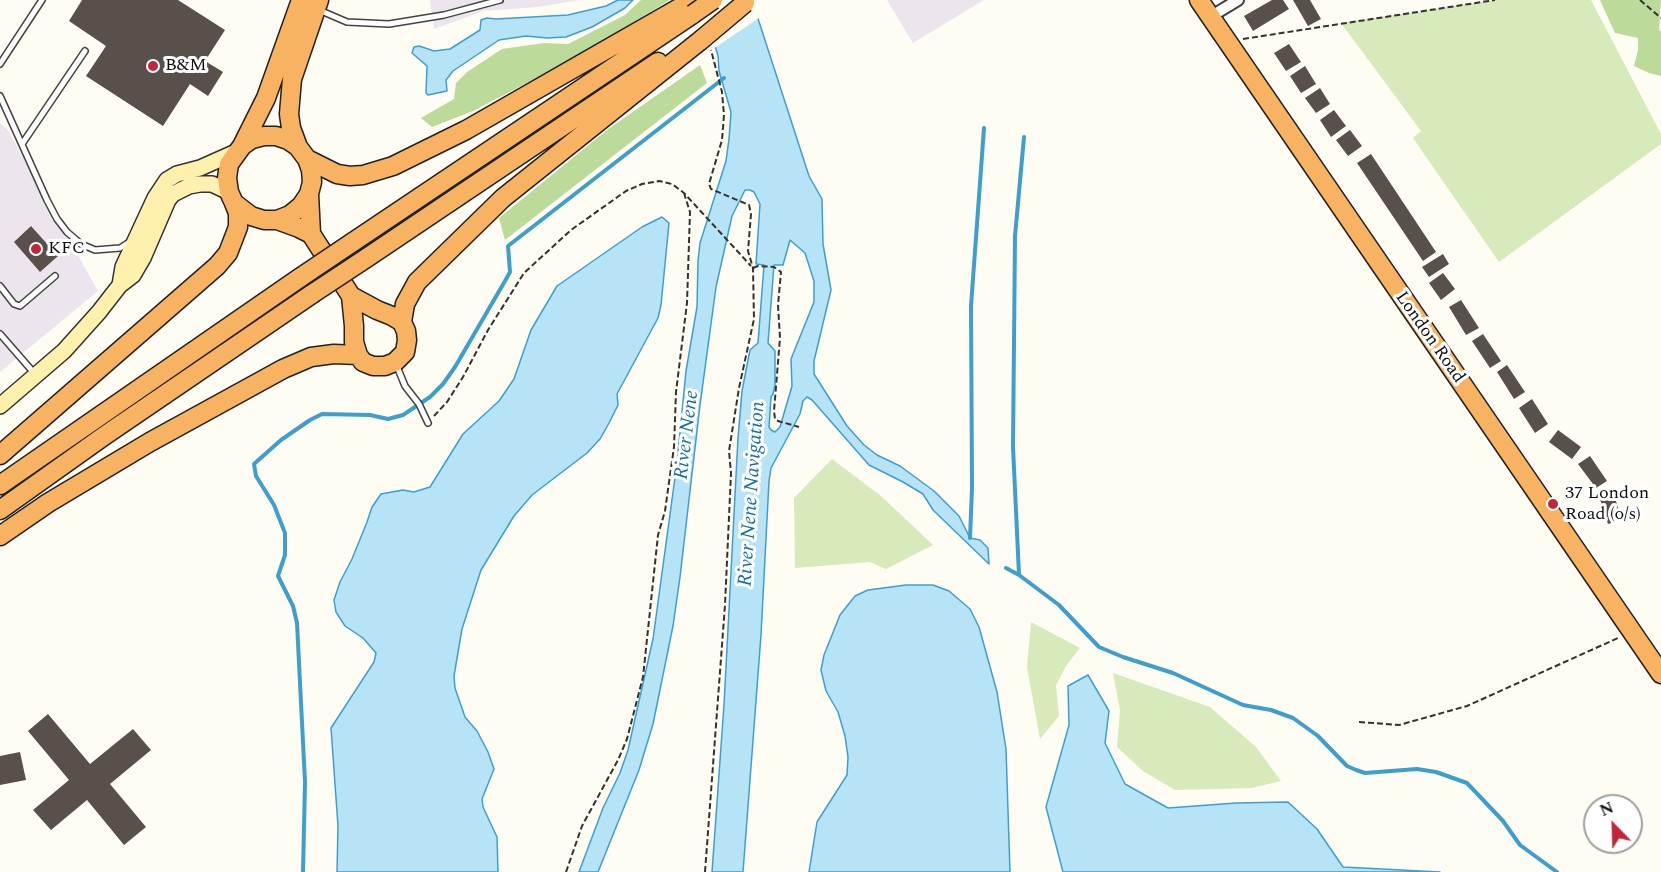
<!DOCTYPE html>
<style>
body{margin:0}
#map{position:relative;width:1661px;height:872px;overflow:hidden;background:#fffcf3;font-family:Spectral,serif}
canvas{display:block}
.north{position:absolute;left:1583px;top:794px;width:60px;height:60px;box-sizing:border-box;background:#fff;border:2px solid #9f9f9f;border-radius:50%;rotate:337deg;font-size:16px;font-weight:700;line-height:24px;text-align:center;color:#101010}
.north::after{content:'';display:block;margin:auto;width:21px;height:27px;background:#c22638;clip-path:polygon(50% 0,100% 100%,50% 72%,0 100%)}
</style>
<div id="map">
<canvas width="1661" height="872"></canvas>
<div class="north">N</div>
</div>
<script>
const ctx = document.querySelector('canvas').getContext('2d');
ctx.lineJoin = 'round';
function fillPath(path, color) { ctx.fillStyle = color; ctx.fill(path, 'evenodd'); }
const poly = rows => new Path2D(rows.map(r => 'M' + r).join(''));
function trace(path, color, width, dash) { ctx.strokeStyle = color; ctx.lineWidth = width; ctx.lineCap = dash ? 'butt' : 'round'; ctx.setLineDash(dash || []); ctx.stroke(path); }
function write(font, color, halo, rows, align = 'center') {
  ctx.font = font + ' Spectral,serif'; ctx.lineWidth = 6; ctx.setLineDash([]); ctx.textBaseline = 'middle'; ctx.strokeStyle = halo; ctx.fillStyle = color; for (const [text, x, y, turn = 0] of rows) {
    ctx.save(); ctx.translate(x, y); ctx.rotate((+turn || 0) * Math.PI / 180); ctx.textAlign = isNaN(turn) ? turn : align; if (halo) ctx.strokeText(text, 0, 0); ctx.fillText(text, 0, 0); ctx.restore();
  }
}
const industrial = poly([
 [431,0,579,0,538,7,483,11,434,29,430,1],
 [887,0,984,0,913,43],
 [0,123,7,129,98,291,0,372]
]);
const green = poly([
 [1495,0,1591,0,1661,134,1661,144,1499,262,1413,138,1421,131,1341,23],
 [832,459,881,496,933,545,886,569,870,562,795,568,794,498],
 [1031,622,1080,648,1066,666,1056,685,1059,716,1040,739,1027,667],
 [1113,673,1210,707,1256,747,1281,781,1252,788,1175,790,1143,771,1117,747,1120,710]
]);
const forest = poly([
 [641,0,670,0,567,62,473,111,432,127,421,118,454,99,456,83,467,72,502,49,544,43,568,44,625,15],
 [1600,0,1661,0,1659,30,1661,31,1661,76,1649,73,1634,66,1638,50,1638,38,1615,33],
 [700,65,707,83,505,240,499,218,607,130]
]);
const water = poly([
 [618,0,633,0,625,8,592,27,566,37,547,38,526,36,499,40,453,71,446,80,447,91,428,95,426,93,427,66,412,53,414,47,419,46,434,51,450,49,480,30,481,20,487,18,496,19,568,15,606,6,618,0],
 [752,0,809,176,822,199,823,244,831,290,814,361,814,374,847,426,864,445,877,455,900,466,934,491,959,516,970,538,980,540,988,548,989,564,933,510,923,494,903,482,869,465,812,400,807,397,803,401,800,414,771,468,769,481,761,635,743,872,712,872,724,705,738,438,742,391,750,350,758,343,764,265,756,264,760,204,754,192,750,190,745,190,732,216,716,287,700,405,680,577,673,626,653,724,639,770,598,872,579,872,603,808,620,773,628,750,653,639,677,463,686,371,697,307,698,261,700,243,726,161,729,139,731,112,719,71,718,56,712,35,752,0],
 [790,240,805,253,814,281,814,302,791,359,792,386,780,427,775,432,771,430,769,427,771,397,773,394,775,385,775,351,768,343,774,265,783,265,790,240],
 [662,217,669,223,661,305,658,318,617,394,618,405,609,423,600,439,587,453,532,495,514,516,481,570,462,629,454,676,455,688,465,717,477,731,488,752,494,769,482,799,483,807,497,837,498,872,337,872,338,826,331,728,374,662,376,653,363,638,345,626,336,612,334,600,340,582,352,559,367,522,372,507,381,494,403,490,414,492,430,487,463,434,499,401,514,379,531,330,557,286,642,227,662,217],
 [906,585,933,585,949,591,970,609,979,627,997,692,1006,749,1010,872,809,872,817,822,847,775,848,757,845,736,838,712,826,691,821,670,824,655,840,615,855,596,868,590,906,585],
 [1088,675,1109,711,1105,743,1125,784,1168,808,1236,803,1288,802,1317,829,1343,867,1440,872,1063,872,1046,807,1069,725,1068,686,1088,675]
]);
const pier = poly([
 [700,0,755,0,759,18,713,49]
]);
const stream = poly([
 [970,538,972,488,971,306,984,128],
 [1006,568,1019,575,1059,605,1099,647,1123,657,1173,673,1243,705,1271,710,1293,718,1318,736,1347,766,1356,770,1365,773,1417,769,1436,772,1467,783,1503,821,1520,845,1557,872],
 [1019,575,1013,447,1015,236,1024,137],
 [303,872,305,782,297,623,293,606,278,576,285,555,285,533,274,505,256,476,254,464,281,440,310,420,322,414,370,415,388,419,403,415,430,397,443,384,455,367,505,281,510,272,508,246,724,78]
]);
const building = poly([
 [82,0,178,0,225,30,205,61,223,72,208,96,190,84,163,126,86,76,106,46,69,21],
 [1272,0,1283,0,1289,9,1253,31,1244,16],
 [1293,0,1310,0,1321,19,1308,26],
 [1289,44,1301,62,1286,71,1274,53],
 [1305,66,1316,84,1301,93,1290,76],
 [1320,88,1330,104,1316,113,1305,98],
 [1334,110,1346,126,1331,137,1320,120],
 [1350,130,1362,146,1348,156,1336,140],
 [1371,154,1436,252,1423,261,1357,163],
 [31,226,58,256,40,272,14,242],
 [1443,254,1449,264,1429,277,1422,267],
 [1443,273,1455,289,1441,300,1429,283],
 [1461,300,1479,328,1466,335,1449,307],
 [1483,334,1501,361,1490,368,1472,341],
 [1507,365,1525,392,1514,399,1497,372],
 [1532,399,1548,424,1535,433,1519,408],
 [1558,430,1581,447,1572,459,1549,442],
 [1590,456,1607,481,1596,488,1578,464],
 [1613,492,1622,520,1608,524,1599,496],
 [48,714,90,764,133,729,151,750,110,784,146,827,124,845,87,800,51,830,33,810,69,780,28,731],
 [20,752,26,780,0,785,0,756]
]);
const path = poly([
 [1640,0,1661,18],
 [1243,39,1495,0],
 [753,268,758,266,774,267,781,272,778,305,780,338,774,411,775,419,778,421,799,427],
 [434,416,447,402,463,377,488,330,524,273,571,230,626,191,642,184,659,181,672,184,684,193,751,266],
 [1359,722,1399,725,1467,706,1618,638],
 [566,872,582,826,618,760,627,739,643,677,658,535,665,511,674,447,676,392,687,303,690,212,684,193],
 [705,872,725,605,731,473,729,451,739,388,754,319,753,268,748,251,751,214,749,205,711,189,709,184,722,140,724,115,722,92,711,50]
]);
const service = poly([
 [319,10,347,22,389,24,444,15,500,0],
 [0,64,42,0],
 [0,96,47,200,57,219,67,232,81,244,95,250,120,248,131,241],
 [22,144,85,51],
 [0,286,14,304,20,306,55,276],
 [0,334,34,373],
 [396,364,405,386,419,404,428,423]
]);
const minor = poly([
 [1210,17,1238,0]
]);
const secondary = poly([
 [120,285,123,267,155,198,167,180,177,174,200,168,236,152],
 [0,406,64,351,99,312,120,285,133,275,143,258,168,200,173,194,189,186,200,184,212,184,229,192]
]);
const trunk = poly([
 [1199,0,1661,674],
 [242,146,266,98,301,0],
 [298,147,291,128,289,114,292,79,319,0],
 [307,159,337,174,350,176,363,175,393,166,466,130,693,0],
 [309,194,301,206,290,215,277,220,264,220,251,216,234,203,229,192,227,178,229,164,242,146,252,139,264,136,276,136,288,140,298,147,307,159,311,170,312,182,309,194,311,234],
 [277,220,299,228,311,234,351,296,354,326,354,342,358,355,363,362,373,366,385,366,395,362,405,352,407,340,406,331,402,322,392,316,377,310,351,296],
 [353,242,693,14],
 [365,259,658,62],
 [402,322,405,304,417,282,503,198,701,40],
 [0,455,217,266,228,253,238,227,238,213,234,203],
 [0,485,301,277],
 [0,510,104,436,312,294],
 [0,536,48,503,150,442,283,369,311,357,334,354,358,355]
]);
const trunkBridge = poly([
 [693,14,713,0],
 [701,40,745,3],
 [301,277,353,242],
 [312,294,365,259]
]);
const markers = [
 [153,66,6,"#c22638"],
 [36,249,6,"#c22638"],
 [1553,504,6,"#c22638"]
];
const poiNames = [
 ["B&M",165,66],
 ["KFC",48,249],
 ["37 London",1565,494],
 ["Road (o/s)",1565,515]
];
const streetNames = [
 ["London Road",1429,338,55]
];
const waterNames = [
 ["River Nene",688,435,-83],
 ["River Nene Navigation",753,494,-86]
];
fillPath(industrial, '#ece5ee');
fillPath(green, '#d7eabb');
fillPath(forest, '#bcdb9b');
fillPath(water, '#b7e3f7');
trace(water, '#3e9fce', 1.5);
fillPath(pier, '#fffcf3');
trace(stream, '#3e9fce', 4);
fillPath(building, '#59504c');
trace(service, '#434343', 8);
trace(minor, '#434343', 14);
trace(secondary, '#323232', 18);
trace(trunk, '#212121', 21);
trace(path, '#323232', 2, [6, 3]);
trace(service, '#fff', 5);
trace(minor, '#fff', 10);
trace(secondary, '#fff0ae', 15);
trace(trunk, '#f7b262', 18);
trace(trunkBridge, '#212121', 21, []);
trace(trunkBridge, '#f7b262', 18);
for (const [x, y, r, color] of markers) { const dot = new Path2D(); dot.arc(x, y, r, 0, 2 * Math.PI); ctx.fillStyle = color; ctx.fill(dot); trace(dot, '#fff', 2); }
write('18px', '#101010', '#fff', poiNames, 'left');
write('18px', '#101010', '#fff', streetNames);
write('italic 20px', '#1770a4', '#fff', waterNames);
</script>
